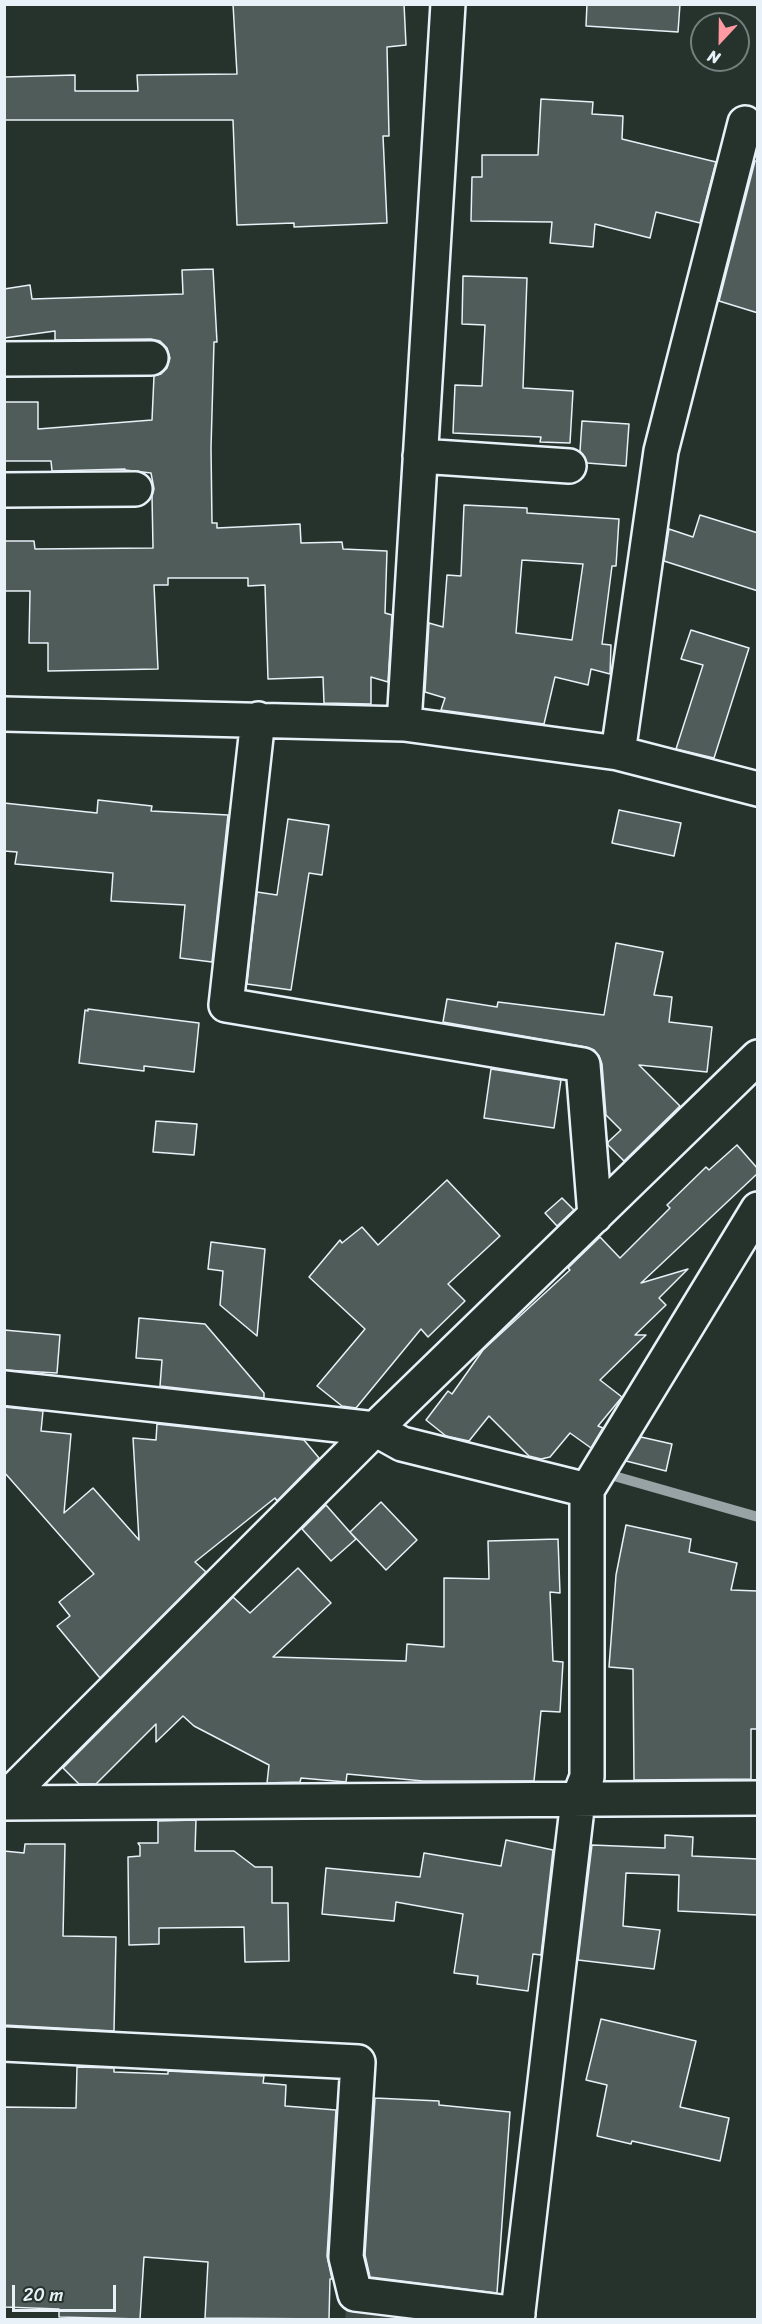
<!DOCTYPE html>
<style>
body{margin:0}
#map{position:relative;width:762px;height:2324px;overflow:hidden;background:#26332d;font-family:Sriracha,sans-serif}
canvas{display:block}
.frame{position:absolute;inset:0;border:6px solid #e8f1f8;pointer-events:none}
.north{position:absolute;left:690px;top:12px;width:60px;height:60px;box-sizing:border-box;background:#26332d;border:2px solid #747f7e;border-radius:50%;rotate:202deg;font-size:16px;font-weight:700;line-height:24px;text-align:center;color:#e8f1f8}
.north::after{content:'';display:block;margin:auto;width:21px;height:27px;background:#ff9aa2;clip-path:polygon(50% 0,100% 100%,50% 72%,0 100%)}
.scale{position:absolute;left:12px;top:2285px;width:104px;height:27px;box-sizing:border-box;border:3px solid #e8f1f8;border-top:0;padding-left:8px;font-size:18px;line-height:21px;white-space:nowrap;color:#e8f1f8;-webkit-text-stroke:4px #26332d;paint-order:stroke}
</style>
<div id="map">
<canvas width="762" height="2324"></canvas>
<div class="frame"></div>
<div class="north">N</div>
<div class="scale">20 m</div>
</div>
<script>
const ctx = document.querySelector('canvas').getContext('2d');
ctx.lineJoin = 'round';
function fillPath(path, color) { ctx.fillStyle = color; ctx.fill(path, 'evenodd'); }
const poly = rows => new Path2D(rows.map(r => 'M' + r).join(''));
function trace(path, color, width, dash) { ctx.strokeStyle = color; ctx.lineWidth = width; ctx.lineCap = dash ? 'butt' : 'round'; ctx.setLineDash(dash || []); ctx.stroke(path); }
const green = poly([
 [347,2300,430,2319,345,2320]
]);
const stream = poly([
 [601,1475,607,1474,758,1517]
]);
const building = poly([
 [233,4,404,4,406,45,387,47,389,136,383,136,387,223,294,227,294,223,237,225,233,120,4,120,4,77,75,75,75,91,138,91,137,75,237,74,233,4],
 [587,4,680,4,678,32,586,26,587,4],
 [541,99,593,102,592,114,623,116,622,139,716,162,700,223,656,212,650,238,595,224,593,247,550,243,552,222,471,221,472,177,482,177,482,155,538,155,541,99],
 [755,161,758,161,758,313,719,301,755,161],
 [213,269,217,342,214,342,211,448,212,523,217,523,217,528,300,524,301,543,342,542,343,549,387,551,385,613,392,615,388,682,371,677,371,704,324,703,323,677,268,679,265,585,248,586,248,578,168,578,168,585,154,585,158,669,48,671,48,643,29,643,30,591,4,591,4,541,34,541,35,549,153,548,152,496,154,489,151,473,125,470,125,469,52,471,51,461,4,461,4,402,38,402,38,429,152,420,154,376,161,374,167,368,170,358,167,348,160,341,151,339,55,340,55,331,4,338,4,289,30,285,32,299,183,294,182,270,213,269],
 [463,276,527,278,523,388,573,391,570,443,540,442,541,437,453,433,455,385,482,386,485,325,462,324,463,276],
 [582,421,629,424,626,466,587,463,580,451,582,421],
 [464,505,527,508,527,513,619,519,616,566,612,566,602,644,611,645,610,674,591,669,588,685,555,677,544,724,441,710,445,698,425,692,429,623,443,627,447,575,461,576,464,505],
 [522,560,583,564,572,640,516,633,522,560],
 [700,515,758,533,758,591,664,561,669,529,693,537,700,515],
 [691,630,749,648,714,758,676,749,703,665,681,659,691,630],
 [98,800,152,806,151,811,228,815,212,962,180,958,185,905,111,901,113,873,15,864,17,852,4,851,4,803,97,813,98,800],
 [619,810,681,823,674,856,612,843,619,810],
 [288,819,329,825,322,875,309,873,291,990,247,984,257,892,277,895,288,819],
 [616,943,663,952,654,995,672,997,669,1022,712,1027,707,1072,639,1065,680,1106,624,1161,608,1145,608,1142,621,1130,606,1115,602,1064,599,1056,594,1050,586,1047,443,1022,447,999,497,1007,498,1002,604,1015,616,943],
 [88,1009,199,1023,194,1072,144,1066,144,1071,79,1063,85,1010,88,1011,88,1009],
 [491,1069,561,1080,554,1128,484,1118,491,1069],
 [156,1121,197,1124,194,1155,153,1152,156,1121],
 [737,1145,758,1169,758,1173,641,1283,688,1269,659,1298,666,1305,635,1335,646,1335,600,1380,622,1397,598,1426,603,1428,591,1448,570,1433,550,1457,541,1459,529,1456,489,1416,469,1441,446,1436,426,1420,448,1391,452,1394,483,1350,570,1270,568,1268,600,1237,620,1258,670,1208,667,1205,706,1167,709,1170,737,1145],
 [447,1180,500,1236,448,1284,465,1301,428,1337,421,1329,356,1408,342,1406,317,1386,365,1329,309,1277,340,1240,342,1243,362,1227,378,1245,447,1180],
 [562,1198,574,1210,557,1226,545,1213,562,1198],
 [211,1242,265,1249,257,1336,220,1305,223,1271,208,1269,211,1242],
 [139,1318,205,1324,264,1393,264,1398,160,1386,162,1360,136,1358,139,1318],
 [4,1330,60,1335,57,1373,4,1370,4,1330],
 [4,1407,43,1411,41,1431,71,1434,64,1513,93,1488,139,1540,133,1438,156,1440,157,1424,304,1440,319,1458,277,1501,275,1498,195,1562,206,1572,100,1678,57,1626,70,1616,59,1602,94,1574,4,1472,4,1407],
 [641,1437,672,1444,666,1471,626,1461,641,1437],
 [381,1502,417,1540,386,1570,350,1532,381,1502],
 [326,1505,356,1539,331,1561,302,1529,326,1505],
 [626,1525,691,1539,689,1552,737,1563,731,1590,758,1591,758,1729,751,1729,751,1779,634,1780,633,1669,609,1667,616,1575,626,1525],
 [558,1539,560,1593,550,1592,553,1661,563,1662,560,1712,541,1711,534,1781,423,1781,347,1774,346,1782,301,1778,300,1782,267,1783,269,1765,194,1726,183,1716,156,1742,156,1724,96,1784,79,1784,63,1768,233,1597,250,1613,298,1568,331,1603,273,1657,406,1661,407,1644,444,1647,444,1578,489,1579,488,1541,558,1539],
 [196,1820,195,1851,234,1851,255,1867,272,1867,272,1903,288,1903,289,1961,245,1962,244,1927,159,1928,159,1944,129,1945,128,1857,140,1856,140,1846,138,1843,158,1843,158,1821,196,1820],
 [665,1835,693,1837,692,1856,758,1859,758,1915,678,1911,679,1875,626,1873,623,1926,660,1930,654,1969,578,1960,592,1845,665,1848,665,1835],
 [506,1840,553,1850,541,1955,533,1954,528,1991,477,1984,478,1976,454,1973,463,1914,396,1902,394,1921,322,1914,326,1868,420,1877,424,1853,501,1866,506,1840],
 [25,1844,65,1844,63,1936,116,1937,114,2031,4,2025,4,1851,24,1853,25,1844],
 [601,2019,696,2041,680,2107,729,2118,720,2161,632,2141,631,2144,597,2136,607,2085,586,2080,601,2019],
 [77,2067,114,2068,114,2072,168,2074,168,2071,264,2076,263,2083,286,2085,285,2106,336,2110,327,2256,332,2279,330,2279,329,2319,205,2318,208,2262,144,2257,140,2319,59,2317,59,2309,4,2307,4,2107,76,2108,77,2067],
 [375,2098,439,2101,439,2105,510,2112,497,2293,370,2277,365,2255,375,2098]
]);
const minor = poly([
 [4,359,151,358],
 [420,456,569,466],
 [4,490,135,489],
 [4,714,404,724,618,753,758,789],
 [258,719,226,1005,583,1065,595,1216],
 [404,724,448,4],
 [618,753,661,451,745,123],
 [4,1388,375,1429,402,1444,587,1490],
 [4,1800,375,1429,758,1057],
 [4,1803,758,1798],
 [4,2044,358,2062,346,2257,355,2294,518,2314],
 [517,2320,578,1800,587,1777,587,1490,758,1209]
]);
fillPath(green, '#3e4b47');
trace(stream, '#98a3a5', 10);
fillPath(building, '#505c59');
trace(building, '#e8f1f8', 1.5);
trace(minor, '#e8f1f8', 38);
trace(minor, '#26332d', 33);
</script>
